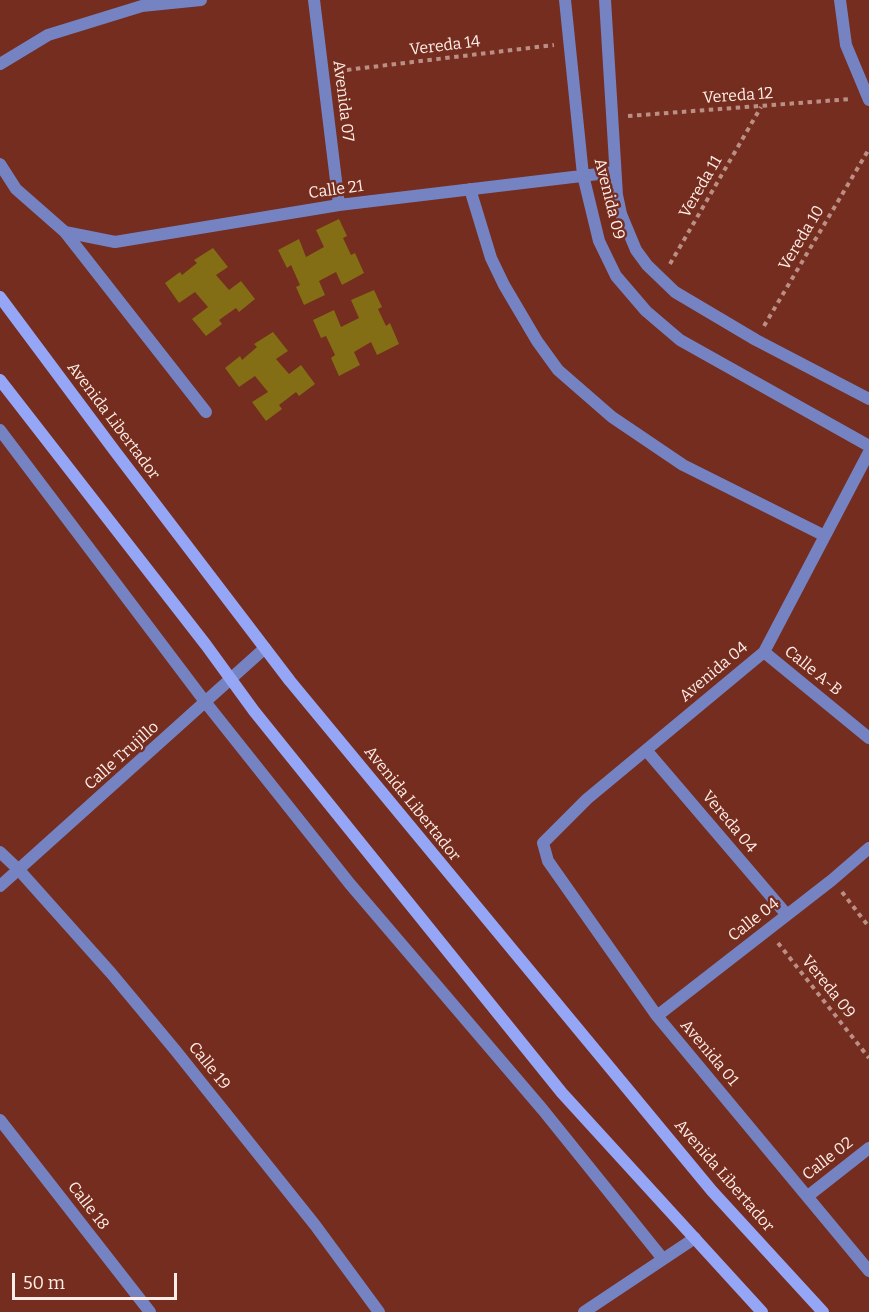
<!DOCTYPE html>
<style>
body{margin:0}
#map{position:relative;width:869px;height:1312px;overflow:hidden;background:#742d1e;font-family:Bitter,serif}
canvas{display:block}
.scale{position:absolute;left:12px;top:1273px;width:165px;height:27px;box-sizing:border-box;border:3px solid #ffede8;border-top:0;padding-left:8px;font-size:18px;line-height:21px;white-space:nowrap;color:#ffede8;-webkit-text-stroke:4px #742d1e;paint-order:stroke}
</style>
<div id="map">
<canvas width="869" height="1312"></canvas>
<div class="scale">50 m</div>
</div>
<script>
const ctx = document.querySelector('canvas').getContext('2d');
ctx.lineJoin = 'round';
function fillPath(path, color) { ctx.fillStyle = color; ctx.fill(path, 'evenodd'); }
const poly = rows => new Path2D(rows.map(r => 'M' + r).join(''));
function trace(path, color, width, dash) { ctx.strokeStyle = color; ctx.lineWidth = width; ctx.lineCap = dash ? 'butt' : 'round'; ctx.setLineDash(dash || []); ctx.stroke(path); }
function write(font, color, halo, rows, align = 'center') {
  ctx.font = font + ' Bitter,serif'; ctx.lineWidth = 5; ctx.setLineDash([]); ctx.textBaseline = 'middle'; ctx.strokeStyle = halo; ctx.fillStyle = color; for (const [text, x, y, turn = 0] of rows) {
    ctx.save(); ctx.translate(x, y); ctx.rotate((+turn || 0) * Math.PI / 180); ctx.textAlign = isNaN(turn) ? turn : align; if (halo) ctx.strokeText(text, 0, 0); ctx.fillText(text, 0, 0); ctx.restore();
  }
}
const building = poly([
 [339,219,347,236,343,238,351,255,355,253,364,273,342,285,336,272,319,281,325,295,304,305,296,287,300,285,291,265,287,268,278,250,299,239,306,257,324,247,316,230],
 [213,248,228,267,216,275,229,290,241,281,255,299,239,312,236,308,219,320,222,324,206,336,192,319,208,307,195,292,179,303,165,283,180,272,182,275,197,263,194,260],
 [374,290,382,307,378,309,386,326,390,323,399,344,377,355,371,342,354,352,360,365,339,376,331,358,335,355,326,336,321,338,313,320,334,310,341,327,359,318,351,300],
 [273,332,288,351,276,359,289,374,301,365,315,384,299,396,296,392,279,405,282,409,266,421,252,402,268,392,255,376,239,387,225,368,240,356,242,360,257,347,254,344]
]);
const path = poly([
 [338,71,554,45],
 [628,116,851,99],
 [670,264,761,107],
 [764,326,869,149],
 [842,892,869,927],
 [778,943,869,1058]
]);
const lane = poly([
 [65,232,206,412]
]);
const street = poly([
 [314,0,339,205],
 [565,0,583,175,599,241,616,276,646,311,680,340,869,446],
 [605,0,617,195,621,214,636,250,647,265,675,292,756,340,869,399],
 [840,0,846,45,869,100],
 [0,64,48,35,142,6,201,0],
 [0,164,16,189,65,232,115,242,339,205,615,172],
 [470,189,491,258,504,285,537,341,558,370,612,417,683,465,825,536],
 [0,430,206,703,350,884,543,1110,663,1259],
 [869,452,764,652,587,799,543,843,548,861,657,1016,869,1271],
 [764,652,869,738],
 [646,750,787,915],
 [0,852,19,870,111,973,176,1051,315,1225,379,1312],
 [0,886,265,648],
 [657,1016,832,880,869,848],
 [0,1120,150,1312],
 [808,1196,869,1148],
 [584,1312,695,1238]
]);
const secondary = poly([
 [0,297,114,450,290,681,712,1191,823,1312],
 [0,380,206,645,254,711,562,1093,762,1312]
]);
const streetNames = [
 ["Vereda 14",445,46,-7],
 ["Vereda 12",738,96,-4],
 ["Avenida 07",343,101,83],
 ["Vereda 11",701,187,-60],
 ["Calle 21",336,190,-8],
 ["Avenida 09",609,199,76],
 ["Vereda 10",802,238,-59],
 ["Avenida Libertador",113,421,53],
 ["Calle A-B",813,671,39],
 ["Avenida 04",714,672,-40],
 ["Calle Trujillo",122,756,-42],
 ["Avenida Libertador",412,804,51],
 ["Vereda 04",729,822,50],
 ["Calle 04",754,920,-38],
 ["Vereda 09",828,987,51],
 ["Avenida 01",709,1053,50],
 ["Calle 19",209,1066,51],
 ["Calle 02",828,1159,-38],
 ["Avenida Libertador",724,1176,49],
 ["Calle 18",88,1206,52]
];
fillPath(building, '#836e15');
trace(path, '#bb8f85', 4, [4.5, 4.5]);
trace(lane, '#7683c3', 12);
trace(street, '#7683c3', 12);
trace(secondary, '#95a6f6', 12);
write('16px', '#ffede8', '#742d1e', streetNames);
</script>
